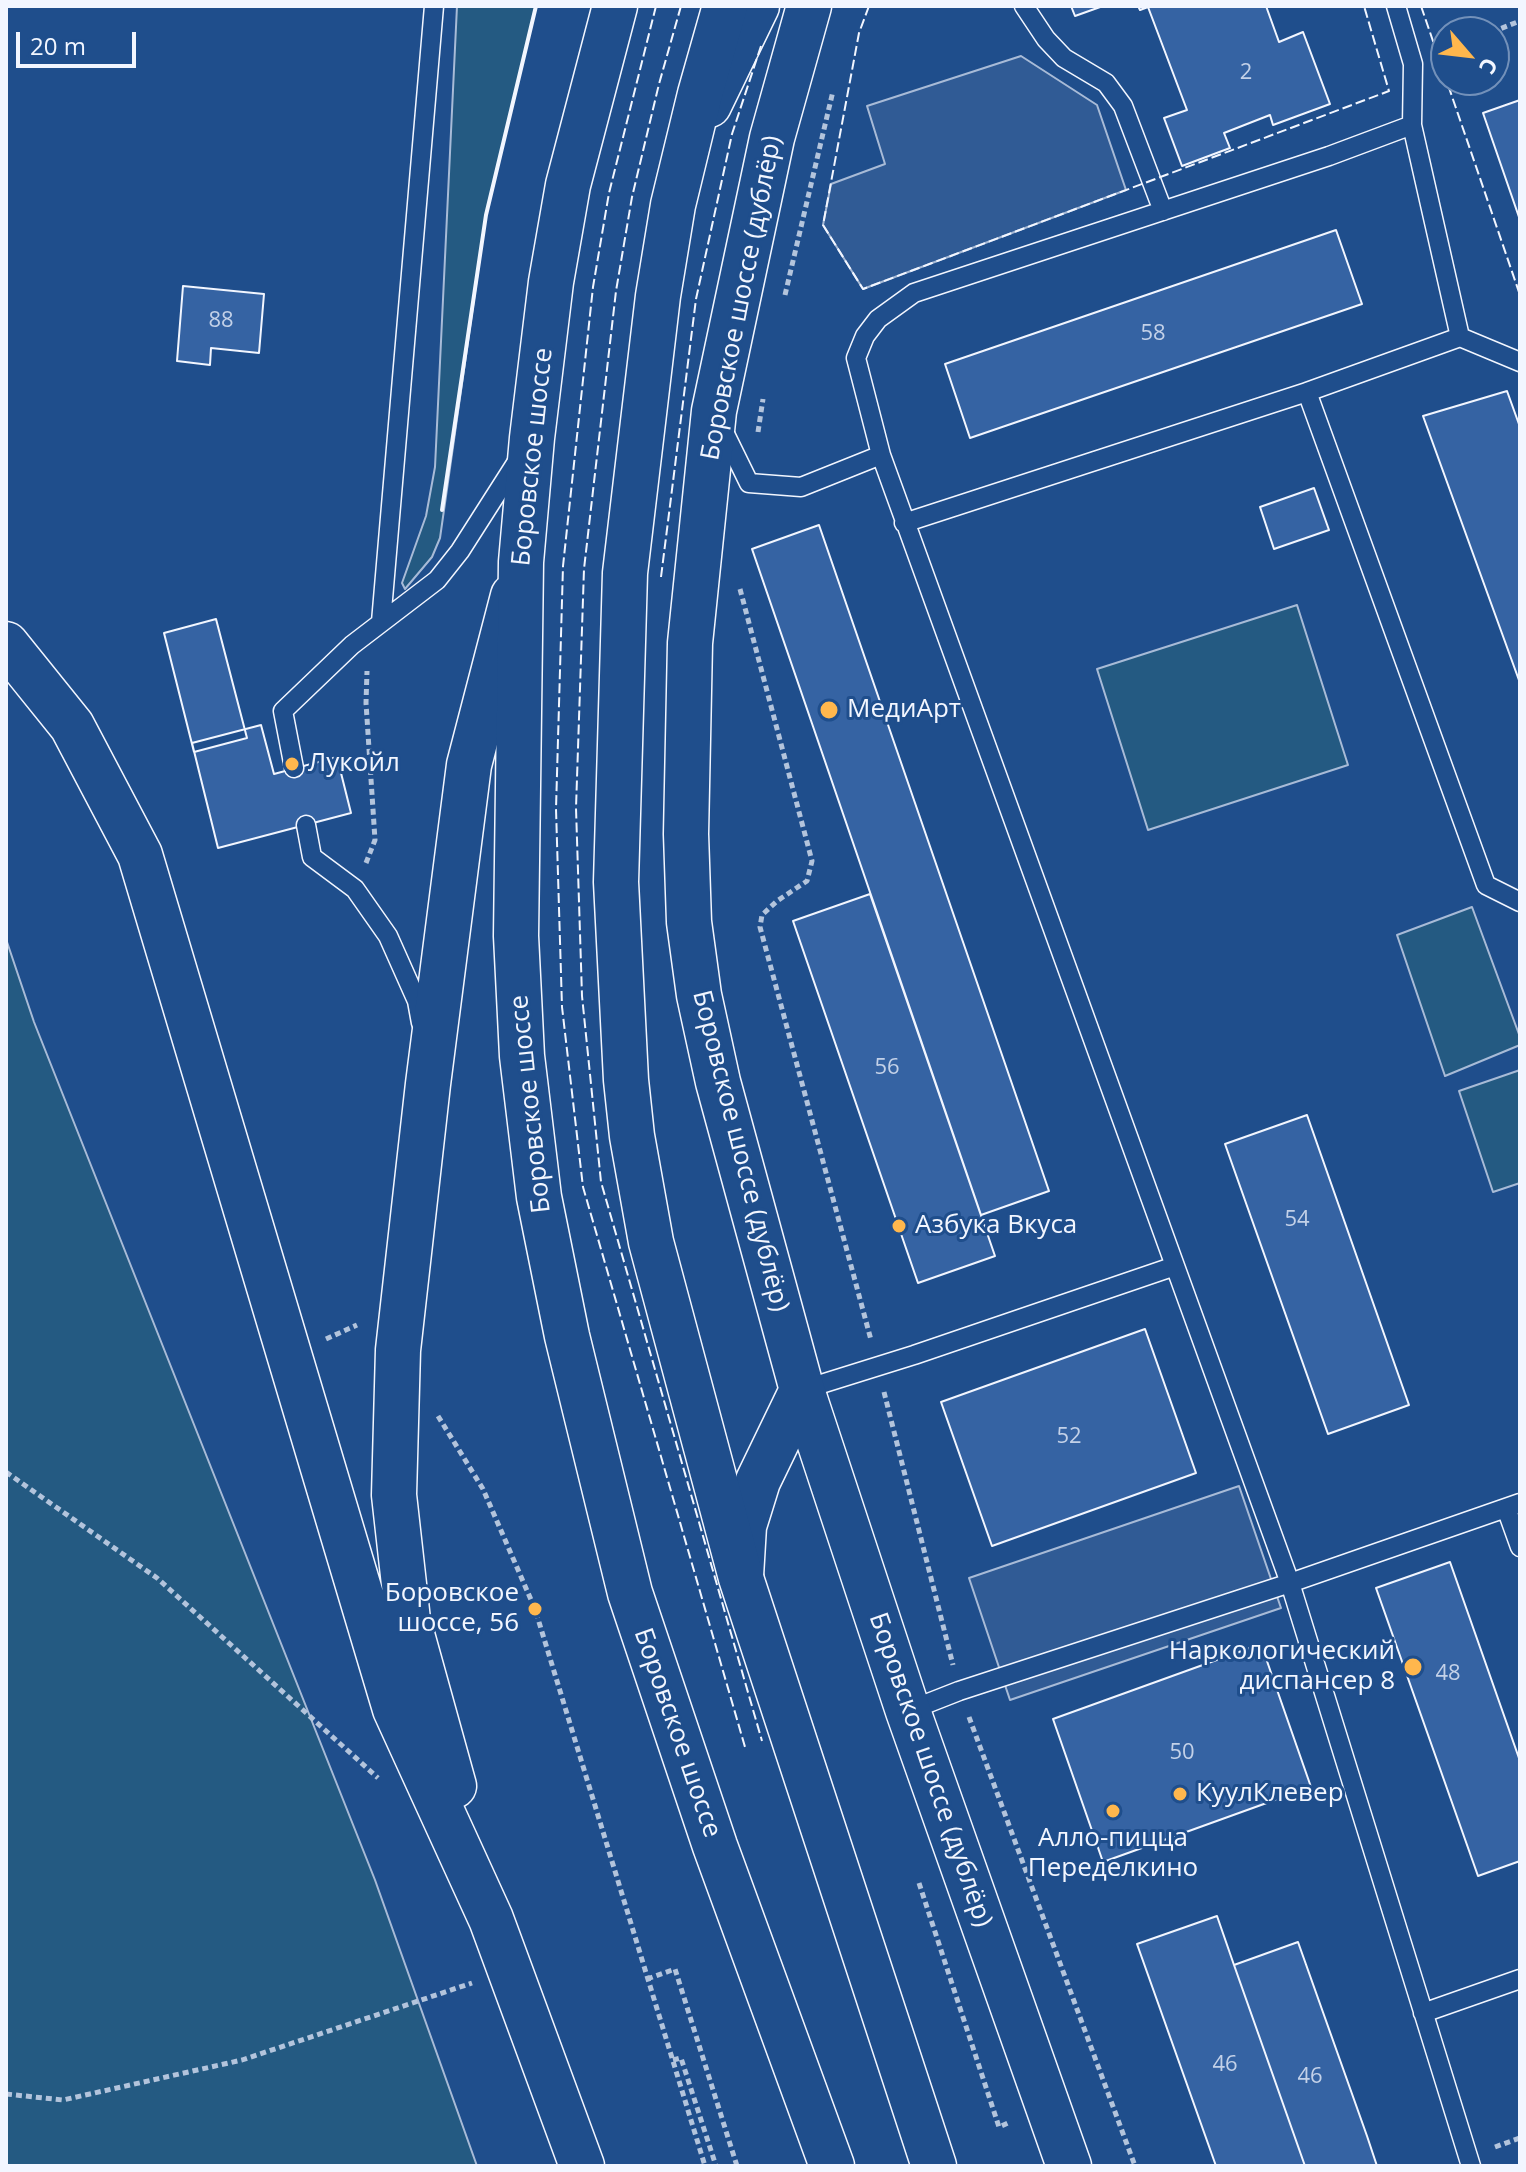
<!DOCTYPE html>
<meta charset="utf-8">
<style>
body{margin:0}
#map{position:relative;width:1526px;height:2172px;overflow:hidden;background:#1f4e8c;font-family:"Open Sans",sans-serif}
canvas{display:block}
.frame{position:absolute;inset:0;border:8px solid #f2f6ff;pointer-events:none}
.north{position:absolute;left:1430px;top:16px;width:80px;height:80px;box-sizing:border-box;background:#1f4e8c;border:2px solid #7391ba;border-radius:50%;rotate:118deg;font-size:22px;font-weight:700;line-height:32px;text-align:center;color:#f2f6ff}
.north::after{content:'';display:block;margin:auto;width:28px;height:36px;background:#ffb74d;clip-path:polygon(50% 0,100% 100%,50% 72%,0 100%)}
.scale{position:absolute;left:16px;top:32px;width:120px;height:36px;box-sizing:border-box;border:4px solid #f2f6ff;border-top:0;padding-left:10px;font-size:24px;line-height:28px;white-space:nowrap;color:#f2f6ff;-webkit-text-stroke:6px #1f4e8c;paint-order:stroke}
</style>
<div id="map">
<canvas width="1526" height="2172"></canvas>
<div class="frame"></div>
<div class="north">С</div>
<div class="scale">20 m</div>
</div>
<script>
const ctx = document.querySelector('canvas').getContext('2d');
ctx.lineJoin = 'round';
function fillPath(path, color) { ctx.fillStyle = color; ctx.fill(path, 'evenodd'); }
const poly = rows => new Path2D(rows.map(r => 'M' + r).join(''));
function trace(path, color, width, dash) { ctx.strokeStyle = color; ctx.lineWidth = width; ctx.lineCap = dash ? 'butt' : 'round'; ctx.setLineDash(dash || []); ctx.stroke(path); }
function write(font, color, halo, rows, align = 'center') {
  ctx.font = font + ' "Open Sans",sans-serif'; ctx.lineWidth = 6; ctx.setLineDash([]); ctx.textBaseline = 'middle'; ctx.strokeStyle = halo; ctx.fillStyle = color; for (const [text, x, y, turn = 0] of rows) {
    ctx.save(); ctx.translate(x, y); ctx.rotate((+turn || 0) * Math.PI / 180); ctx.textAlign = isNaN(turn) ? turn : align; if (halo) ctx.strokeText(text, 0, 0); ctx.fillText(text, 0, 0); ctx.restore();
  }
}
const green = poly([
 [457,6,536,6,486,215,440,538,432,557,405,589,402,583,426,516,435,467,457,6],
 [1297,605,1348,765,1148,830,1097,669,1297,605],
 [1472,907,1520,1037,1520,1045,1445,1076,1397,935,1472,907],
 [6,939,34,1022,375,1880,477,2166,6,2166,6,939],
 [1520,1070,1520,1183,1493,1192,1459,1091,1520,1070]
]);
const parking = poly([
 [1021,56,1097,105,1126,190,863,289,823,225,831,184,885,164,867,106,1021,56],
 [1239,1486,1281,1608,1010,1700,969,1578,1239,1486]
]);
const building = poly([
 [1071,6,1103,6,1075,16,1071,6],
 [1138,6,1266,6,1279,42,1303,32,1330,104,1273,125,1270,115,1224,133,1230,148,1182,166,1164,118,1187,110,1148,7,1140,10,1138,6],
 [1520,100,1520,220,1483,113,1520,100],
 [1336,230,1362,304,970,438,945,364,1336,230],
 [183,286,264,294,259,353,211,348,210,365,177,361,183,286],
 [1507,391,1520,427,1520,683,1423,416,1507,391],
 [1314,488,1329,530,1274,549,1260,507,1314,488],
 [819,525,1049,1191,981,1215,752,549,819,525],
 [216,619,247,738,194,752,164,633,216,619],
 [261,725,274,774,337,757,351,813,218,848,192,743,261,725],
 [870,894,995,1256,918,1283,793,921,870,894],
 [1307,1115,1409,1405,1328,1434,1225,1144,1307,1115],
 [1145,1329,1196,1473,992,1546,941,1402,1145,1329],
 [1450,1562,1520,1761,1520,1861,1478,1876,1376,1588,1450,1562],
 [1261,1644,1311,1787,1103,1862,1053,1719,1261,1644],
 [1217,1916,1234,1965,1305,2166,1216,2166,1137,1944,1217,1916],
 [1298,1942,1367,2136,1377,2166,1305,2166,1234,1965,1298,1942]
]);
const path = poly([
 [1492,32,1520,21],
 [785,295,833,91],
 [758,432,763,399],
 [740,589,812,861,807,881,777,901,762,915,760,927,871,1340],
 [366,863,375,840,366,703,367,671],
 [326,1339,357,1325],
 [884,1392,953,1665],
 [438,1416,483,1489,535,1609,705,2166],
 [6,1472,157,1578,378,1778],
 [969,1717,1135,2166],
 [919,1883,999,2127,1010,2122],
 [647,1979,675,1969,737,2166],
 [673,2060,681,2058,716,2166],
 [6,2094,63,2100,242,2060,472,1983],
 [1495,2147,1520,2138]
]);
const lane = poly([
 [1024,6,1046,39,1064,58,1106,83,1123,106,1163,211],
 [1396,6,1413,64,1412,125,1460,337,1307,392,1486,885,1520,902],
 [1460,337,1520,362],
 [722,428,749,483,801,487,881,455,1290,1583,1471,2166],
 [881,455,856,358,865,336,878,319,914,293,1329,156,1412,125],
 [904,523,1307,392],
 [381,622,434,6],
 [294,768,283,711,352,645,437,580,460,551,520,457],
 [306,825,312,857,355,889,388,936,417,1001,421,1023],
 [802,1390,914,1355,1175,1266],
 [1506,1508,1520,1547],
 [908,1711,959,1691,1290,1583,1520,1503],
 [1423,2013,1520,1979]
]);
const secondary = poly([
 [809,6,772,138,714,411,690,643,686,834,689,922,699,995,718,1082,802,1390,908,1711,1069,2166],
 [709,105,757,6],
 [6,644,72,726,140,855,395,1709,491,1919,582,2166],
 [741,1576,744,1526,758,1481,802,1390],
 [454,1786,408,1620,394,1495,398,1350,428,1084,469,765,513,596]
]);
const primary = poly([
 [615,6,568,185,551,282,532,438,521,562,516,936,522,1056,539,1197,567,1336,630,1593,715,1846,832,2166],
 [725,6,700,94,673,205,658,296,625,573,616,882,626,1080,632,1136,651,1242,741,1578,934,2166]
]);
const fence = poly([
 [656,6,609,193,593,287,563,566,556,809,562,1007,583,1187,745,1747],
 [681,6,659,84,632,197,616,291,584,569,576,808,582,996,601,1182,762,1741],
 [869,6,859,33,823,225,863,289,1389,91,1364,6],
 [1421,6,1520,295],
 [661,577,696,299,732,134,761,46]
]);
const wall = poly([
 [442,510,486,215,536,6]
]);
const markers = [
 [829,710,10,"#ffb74d"],
 [292,764,8,"#ffb74d"],
 [899,1226,8,"#ffb74d"],
 [535,1609,8,"#ffb74d"],
 [1413,1667,10,"#ffb74d"],
 [1180,1794,8,"#ffb74d"],
 [1113,1811,8,"#ffb74d"]
];
const numberNames = [
 ["2",1246,73],
 ["88",221,321],
 ["58",1153,334],
 ["56",887,1068],
 ["54",1297,1220],
 ["52",1069,1437],
 ["48",1448,1674],
 ["50",1182,1753],
 ["46",1225,2065],
 ["46",1310,2077]
];
const streetNames = [
 ["Боровское шоссе (дублёр)",742,298,-79],
 ["Боровское шоссе",533,457,-84],
 ["Боровское шоссе",531,1104,-96],
 ["Боровское шоссе (дублёр)",740,1151,76],
 ["Боровское шоссе",677,1733,71],
 ["Боровское шоссе (дублёр)",930,1770,71]
];
const poiNames = [
 ["МедиАрт",847,710],
 ["Лукойл",308,764],
 ["Азбука Вкуса",915,1226],
 ["Боровское",519,1594,"right"],
 ["шоссе, 56",519,1624,"right"],
 ["Наркологический",1395,1652,"right"],
 ["диспансер 8",1395,1682,"right"],
 ["КуулКлевер",1196,1794],
 ["Алло-пицца",1113,1839,"center"],
 ["Переделкино",1113,1869,"center"]
];
fillPath(green, '#245a82');
trace(green, '#a8bbd7', 2);
fillPath(parking, '#305b95');
trace(parking, '#a8bbd7', 2);
fillPath(building, '#3563a3');
trace(building, '#f2f6ff', 2);
trace(lane, '#f2f6ff', 21);
trace(secondary, '#f2f6ff', 47);
trace(primary, '#f2f6ff', 47);
trace(path, '#b3c4dc', 5, [6, 4]);
trace(lane, '#1f4e8c', 18);
trace(secondary, '#1f4e8c', 44);
trace(primary, '#1f4e8c', 44);
trace(fence, '#f2f6ff', 2, [10, 4]);
trace(wall, '#f2f6ff', 4);
for (const [x, y, r, color] of markers) { const dot = new Path2D(); dot.arc(x, y, r, 0, 2 * Math.PI); ctx.fillStyle = color; ctx.fill(dot); trace(dot, '#1f4e8c', 3); }
write('22px', '#c3d1e8', null, numberNames);
write('26px', '#f2f6ff', '#1f4e8c', streetNames);
write('26px', '#f2f6ff', '#1f4e8c', poiNames, 'left');
</script>
